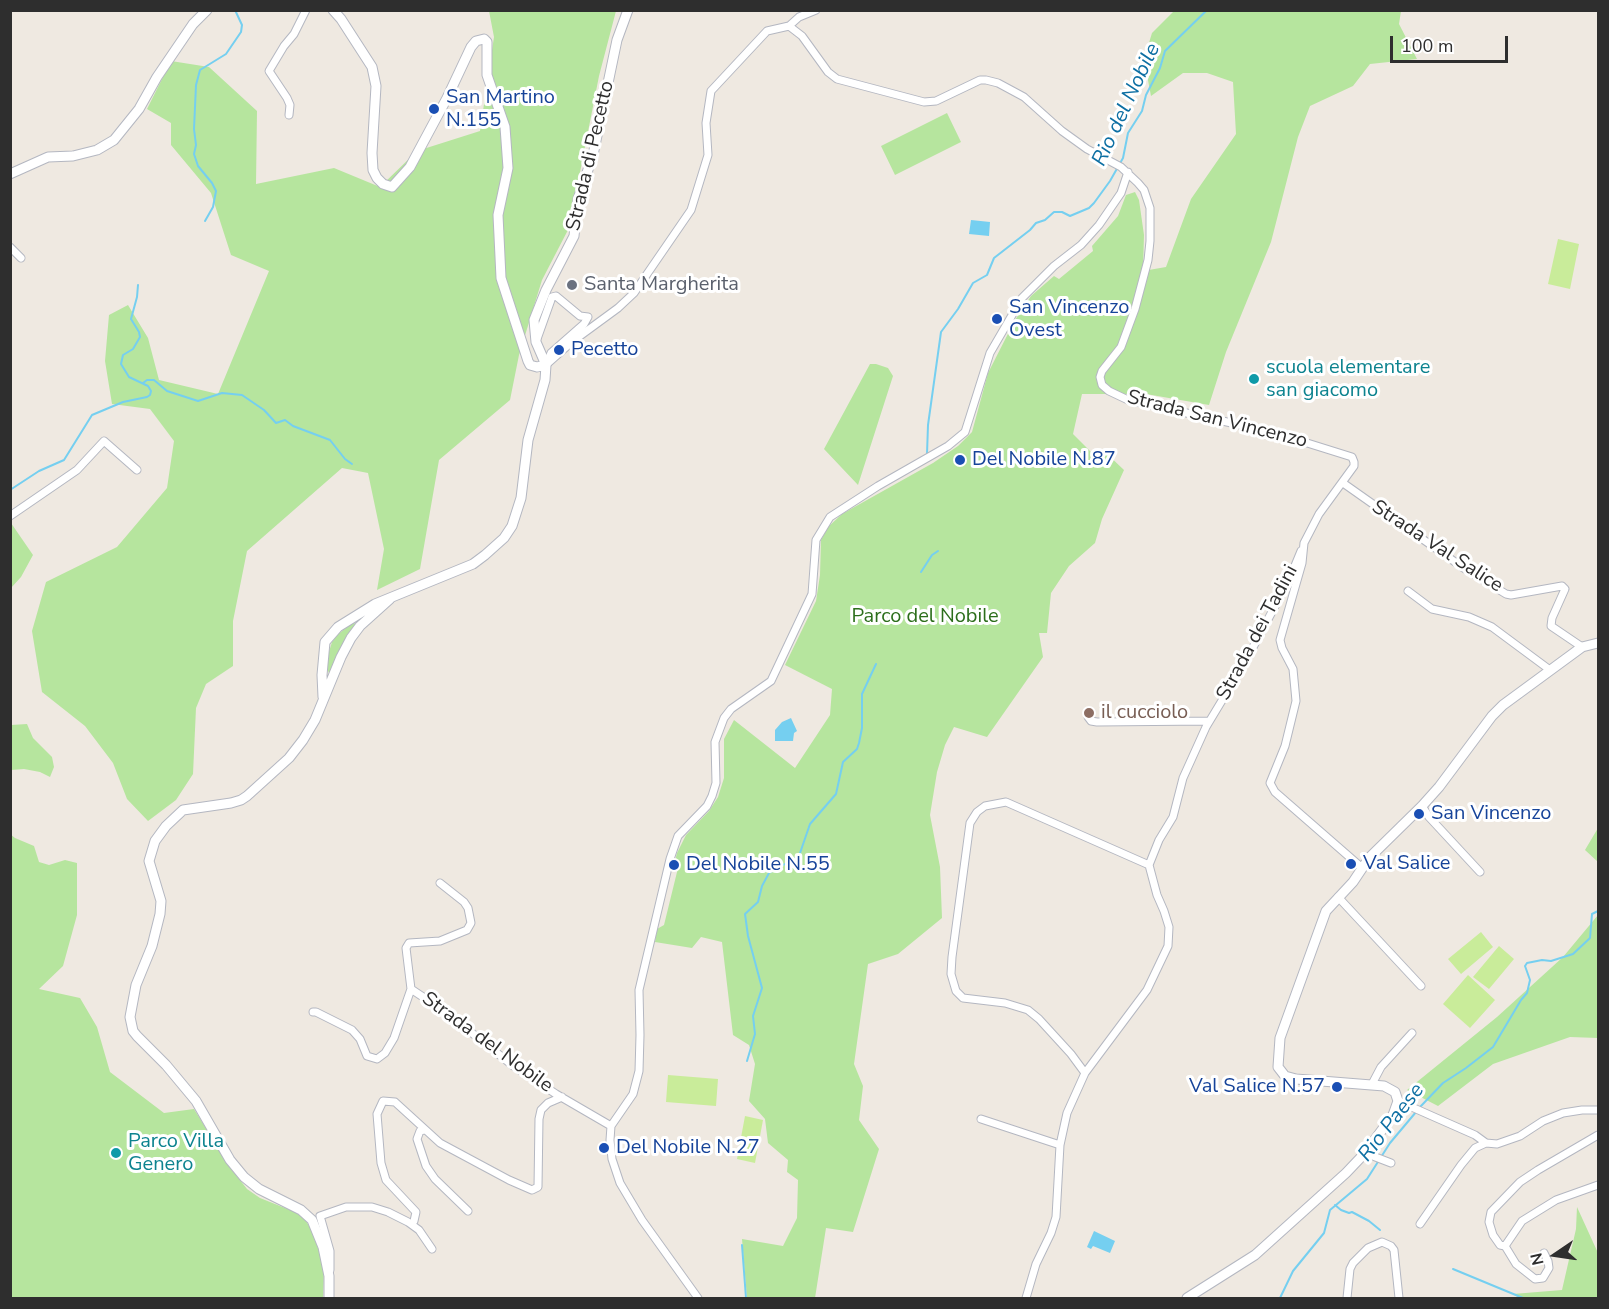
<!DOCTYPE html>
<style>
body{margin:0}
#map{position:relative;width:1609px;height:1309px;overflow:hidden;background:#efe9e1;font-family:"Nunito Sans",sans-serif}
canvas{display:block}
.frame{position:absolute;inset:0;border:12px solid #2e2e2e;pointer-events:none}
.north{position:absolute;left:1525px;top:1225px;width:60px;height:60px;-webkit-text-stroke:4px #fff;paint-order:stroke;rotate:257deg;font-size:16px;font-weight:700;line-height:24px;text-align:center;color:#2e2e2e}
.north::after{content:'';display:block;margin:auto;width:21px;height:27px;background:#2e2e2e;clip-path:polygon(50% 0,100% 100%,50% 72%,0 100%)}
.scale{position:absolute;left:1390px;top:36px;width:118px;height:27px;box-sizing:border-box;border:3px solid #2e2e2e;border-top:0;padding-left:8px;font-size:18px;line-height:21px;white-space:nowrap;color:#2e2e2e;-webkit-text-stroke:4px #fff;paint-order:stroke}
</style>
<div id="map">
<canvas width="1609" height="1309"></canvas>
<div class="frame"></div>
<div class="north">N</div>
<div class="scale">100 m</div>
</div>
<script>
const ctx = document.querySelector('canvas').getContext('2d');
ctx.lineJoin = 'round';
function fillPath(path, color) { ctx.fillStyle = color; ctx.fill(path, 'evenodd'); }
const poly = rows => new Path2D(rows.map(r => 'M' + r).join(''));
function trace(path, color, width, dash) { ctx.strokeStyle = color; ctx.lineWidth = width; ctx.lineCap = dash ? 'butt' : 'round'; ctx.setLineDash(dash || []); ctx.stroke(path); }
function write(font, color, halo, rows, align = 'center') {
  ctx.font = font + ' "Nunito Sans",sans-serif'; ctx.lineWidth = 6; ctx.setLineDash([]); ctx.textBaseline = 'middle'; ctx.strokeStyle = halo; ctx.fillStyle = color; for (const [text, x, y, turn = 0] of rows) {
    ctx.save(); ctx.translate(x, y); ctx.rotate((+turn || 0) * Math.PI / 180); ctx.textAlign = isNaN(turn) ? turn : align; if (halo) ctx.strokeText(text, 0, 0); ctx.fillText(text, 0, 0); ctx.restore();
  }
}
const green = poly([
 [489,11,616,11,599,76,569,228,542,280,519,355,510,400,439,460,420,569,377,590,384,549,368,473,342,468,247,551,233,621,233,666,206,684,196,708,193,774,176,800,148,821,127,799,113,763,85,726,42,692,32,631,46,582,117,547,167,488,174,441,150,409,112,404,105,361,109,315,128,305,148,338,159,380,218,394,269,271,231,255,211,193,171,145,171,123,147,109,171,61,209,67,257,111,256,184,334,168,380,187,417,151,480,131,494,37],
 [1174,11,1401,11,1399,24,1417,59,1370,64,1353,86,1310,106,1298,137,1271,242,1226,352,1209,405,1146,394,1082,394,1073,434,1092,453,1103,450,1124,470,1102,519,1095,543,1069,566,1051,593,1047,633,1039,633,1043,657,987,737,954,727,945,745,937,772,930,815,940,867,942,918,898,954,868,964,854,1064,863,1086,859,1120,879,1149,853,1232,826,1228,815,1298,747,1298,742,1239,783,1246,797,1218,798,1180,787,1172,788,1160,768,1143,765,1119,749,1101,755,1064,749,1045,733,1035,722,942,701,937,692,948,655,942,657,929,664,925,678,868,674,865,677,853,686,835,709,811,718,797,724,778,724,739,734,720,795,768,830,715,832,689,785,665,816,601,820,575,821,540,828,527,842,514,933,463,958,446,972,432,988,373,1015,320,1031,296,1054,276,1059,279,1093,251,1092,246,1118,216,1126,195,1135,192,1139,200,1144,235,1143,271,1166,267,1191,199,1236,134,1233,82,1207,73,1183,73,1151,96,1144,59,1152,33],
 [947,113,961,142,895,175,881,146],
 [870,364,876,364,888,368,893,376,858,485,824,449],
 [11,523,33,555,21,577,11,588],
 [354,622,356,626,333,669,329,673,327,669,328,655,332,642,338,634],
 [27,724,33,738,52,757,54,767,50,777,40,772,24,769,11,770,11,725],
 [1598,828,1598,862,1585,850],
 [10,834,15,838,34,846,39,862,49,865,65,860,77,863,77,915,63,966,39,989,80,998,97,1027,110,1072,164,1113,194,1109,232,1170,247,1189,260,1198,295,1212,305,1219,312,1231,319,1251,324,1272,323,1298,11,1298],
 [1598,915,1598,1038,1570,1037,1493,1064,1438,1106,1407,1090,1497,1017,1563,957],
 [1577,1207,1598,1253,1598,1298,1519,1298,1513,1294,1562,1290,1576,1229]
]);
const pitch = poly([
 [1558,239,1579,244,1570,289,1548,284],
 [1481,932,1493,947,1461,974,1448,959],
 [1499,946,1514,959,1489,989,1473,977],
 [1468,975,1495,1000,1470,1028,1443,1004],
 [668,1075,718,1079,716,1106,666,1102],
 [745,1116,763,1120,755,1163,737,1159]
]);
const water = poly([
 [971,220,990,222,989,236,969,234],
 [791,718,797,731,794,733,793,741,775,741,775,730,782,722],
 [1094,1231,1115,1241,1110,1253,1093,1246,1091,1249,1087,1247]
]);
const stream = poly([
 [205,221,213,207,216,191,212,183,198,166,194,154,196,145,194,129,196,85,200,70,226,54,241,32,242,25,235,10],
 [143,383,147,380,154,380,167,391,198,401,222,393,242,395,264,410,276,423,285,420,293,426,330,440,345,459,352,464],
 [927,454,928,425,941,332,958,309,973,283,987,275,994,258,1030,230,1036,223,1045,220,1054,212,1062,212,1070,216,1089,208,1094,203,1110,181,1123,158,1128,133,1142,111,1146,95,1160,68,1165,51,1207,10],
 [10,490,39,471,64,460,92,415,123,402,147,397,150,395,151,391,148,386,129,377,121,364,123,355,133,349,140,337,139,332,131,319,137,297,138,285],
 [921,572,932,555,938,551],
 [747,1061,755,1034,753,1016,762,988,748,936,745,914,758,902,762,886,769,873,799,856,810,824,836,794,843,762,857,749,859,743,862,728,862,694,876,664],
 [1420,1107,1443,1083,1466,1068,1493,1047,1521,1000,1527,993,1530,980,1525,966,1527,963,1542,960,1551,961,1573,954,1590,938,1592,914,1598,911],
 [1335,1205,1341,1210,1349,1213,1352,1212,1369,1221,1380,1230],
 [742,1245,746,1298],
 [1453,1269,1523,1298],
 [1280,1298,1293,1271,1324,1233,1330,1210,1367,1179,1390,1143,1416,1112]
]);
const street = poly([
 [789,26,802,36,828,72,837,79,924,102,936,101,980,80,986,80,998,83,1024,97,1062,131,1087,149,1121,167,1138,183,1144,190,1150,208,1150,241,1148,260,1135,309,1121,347,1102,371,1100,377,1102,385,1109,391,1128,400,1272,432,1352,457,1354,462,1354,466,1319,514,1304,543,1302,563,1280,640,1282,648,1293,669,1296,701,1285,746,1270,783,1275,792,1361,867],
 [289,115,290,105,287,98,269,71,284,46,294,34,306,10],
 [10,247,21,258],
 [537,339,552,297,556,296,580,316,588,317,584,324,551,353,547,362],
 [546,365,573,341,618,308,634,293,691,210,708,155,706,123,711,91,767,31,789,26,799,17,816,10],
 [1343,483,1465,569,1506,594,1511,595,1562,586,1565,589,1552,618,1551,626,1582,647],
 [10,516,77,470,104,441,137,470],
 [1408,591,1432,609,1469,617,1492,627,1550,670],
 [1088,717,1091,721,1097,722,1209,721],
 [1422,806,1429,817,1480,872],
 [440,883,464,902,468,908,471,923,467,930,440,941,409,943,406,948,411,989,447,1013,512,1065,556,1094,611,1126],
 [1338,897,1421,986],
 [313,1012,316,1012,352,1030,360,1039,367,1056,377,1059,385,1053,394,1038,411,989],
 [1085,1073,1147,990,1168,946,1169,927,1164,911,1157,895,1149,865],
 [1372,1084,1381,1067,1412,1033],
 [1398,1101,1475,1135,1486,1143,1497,1144,1520,1136,1543,1121,1563,1113,1582,1110,1598,1110],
 [981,1119,1060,1145],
 [424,1130,420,1131,417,1139,426,1166,435,1179,468,1211],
 [1598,1135,1538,1170,1520,1182,1491,1212,1489,1222,1493,1235,1500,1245,1505,1246,1522,1221,1556,1200,1598,1185],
 [1365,1153,1391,1163],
 [411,1224,414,1221,416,1212,386,1180,381,1163,377,1114,383,1101,395,1102,440,1143,509,1180,532,1190,538,1187,539,1119,541,1110,548,1103,562,1097],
 [1420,1224,1461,1165,1475,1148,1486,1143],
 [1505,1246,1516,1264,1535,1279,1543,1278,1549,1268,1548,1261,1544,1253],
 [330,1270,330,1251,320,1216,346,1207,372,1207,388,1212,408,1222,419,1230,432,1249],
 [698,1298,642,1220,620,1183,612,1159,610,1140,611,1126,633,1094,639,1071,640,1035,639,990,670,859,678,836,707,806,712,796,716,783,715,742,724,718,731,709,771,681,812,594,816,540,830,517,878,486,948,446,965,432,990,353,1022,298,1054,266,1081,245,1099,225,1121,193,1128,172],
 [1026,1298,1036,1264,1051,1233,1056,1217,1060,1145,1067,1113,1085,1073,1071,1054,1039,1019,1028,1010,1005,1003,963,998,956,991,951,974,952,957,970,823,977,812,985,806,1006,802,1149,865,1159,840,1173,817,1183,778,1206,727,1244,664,1289,580,1301,551],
 [1347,1298,1350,1269,1353,1263,1368,1248,1382,1242,1391,1246,1394,1250,1399,1298]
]);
const secondary = poly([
 [333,10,341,19,372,67,376,86,372,153,373,170,377,178,383,184,392,187,410,167,447,98,471,47,476,41,484,39,487,42,487,75,505,127,508,168,498,215,501,278,528,361,530,365,537,367,546,365],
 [10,174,48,157,73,156,97,150,114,140,139,109,157,77,193,24,207,10],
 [546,365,536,342,534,320,546,290,574,236,578,199,593,155,617,40,628,10],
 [323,697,322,675,325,642,338,627,375,604,473,564,485,555,504,538,512,526,521,498,528,440,545,380,546,365],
 [329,1298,329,1276,323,1247,312,1220,301,1210,259,1189,244,1177,230,1160,196,1101,166,1065,137,1036,133,1031,130,1017,136,985,152,946,160,914,161,901,149,861,155,841,166,826,183,810,231,803,241,800,247,796,289,758,303,740,315,720,341,657,351,638,360,626,390,599],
 [1187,1298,1255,1255,1346,1173,1365,1153,1393,1115,1398,1101,1395,1092,1384,1086,1296,1079,1285,1076,1278,1067,1280,1038,1326,911,1353,882,1369,858,1422,806,1439,787,1492,716,1503,705,1582,647,1598,643]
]);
const markers = [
 [434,109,6,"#1a4fb4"],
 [572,285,6,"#6b7280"],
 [997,319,6,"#1a4fb4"],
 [559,350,6,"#1a4fb4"],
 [1254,379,6,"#0f9aa8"],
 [960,460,6,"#1a4fb4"],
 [1089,713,6,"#8d6e63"],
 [1419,814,6,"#1a4fb4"],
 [1351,864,6,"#1a4fb4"],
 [674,865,6,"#1a4fb4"],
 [1337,1087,6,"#1a4fb4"],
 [604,1148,6,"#1a4fb4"],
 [116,1153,6,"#0f9aa8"]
];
const transitNames = [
 ["San Martino",446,98],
 ["N.155",446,121],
 ["San Vincenzo",1009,308],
 ["Ovest",1009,331],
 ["Pecetto",571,350],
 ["Del Nobile N.87",972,460],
 ["San Vincenzo",1431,814],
 ["Val Salice",1363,864],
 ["Del Nobile N.55",686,865],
 ["Val Salice N.57",1325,1087,"right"],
 ["Del Nobile N.27",616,1148]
];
const streetNames = [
 ["Strada di Pecetto",591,156,-77],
 ["Strada San Vincenzo",1217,420,14],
 ["Strada Val Salice",1437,547,33],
 ["Strada dei Tadini",1258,633,-62],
 ["Strada del Nobile",487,1043,36]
];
const worshipNames = [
 ["Santa Margherita",584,285]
];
const cultureNames = [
 ["scuola elementare",1266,368],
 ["san giacomo",1266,391],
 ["Parco Villa",128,1142],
 ["Genero",128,1165]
];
const parkNames = [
 ["Parco del Nobile",925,617]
];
const educationNames = [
 ["il cucciolo",1101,713]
];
const waterNames = [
 ["Rio del Nobile",1127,105,-65],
 ["Rio Paese",1392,1123,-52]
];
fillPath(green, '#b6e59e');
fillPath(pitch, '#c9ec9a');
fillPath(water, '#75cff0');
trace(stream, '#75cff0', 2);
trace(street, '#b4b7c1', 9);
trace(secondary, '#b4b7c1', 11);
trace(street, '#fff', 7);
trace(secondary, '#fff', 9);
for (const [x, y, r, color] of markers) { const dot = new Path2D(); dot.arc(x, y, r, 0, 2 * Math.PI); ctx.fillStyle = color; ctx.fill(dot); trace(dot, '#fff', 2); }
write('20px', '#164399', '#fff', transitNames, 'left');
write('20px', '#2e2e2e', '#fff', streetNames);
write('20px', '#5b616d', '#fff', worshipNames, 'left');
write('20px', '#0d838f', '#fff', cultureNames, 'left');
write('20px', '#2c6e1b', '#fff', parkNames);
write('20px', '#785e54', '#fff', educationNames, 'left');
write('italic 21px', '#0d6fa3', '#fff', waterNames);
</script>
